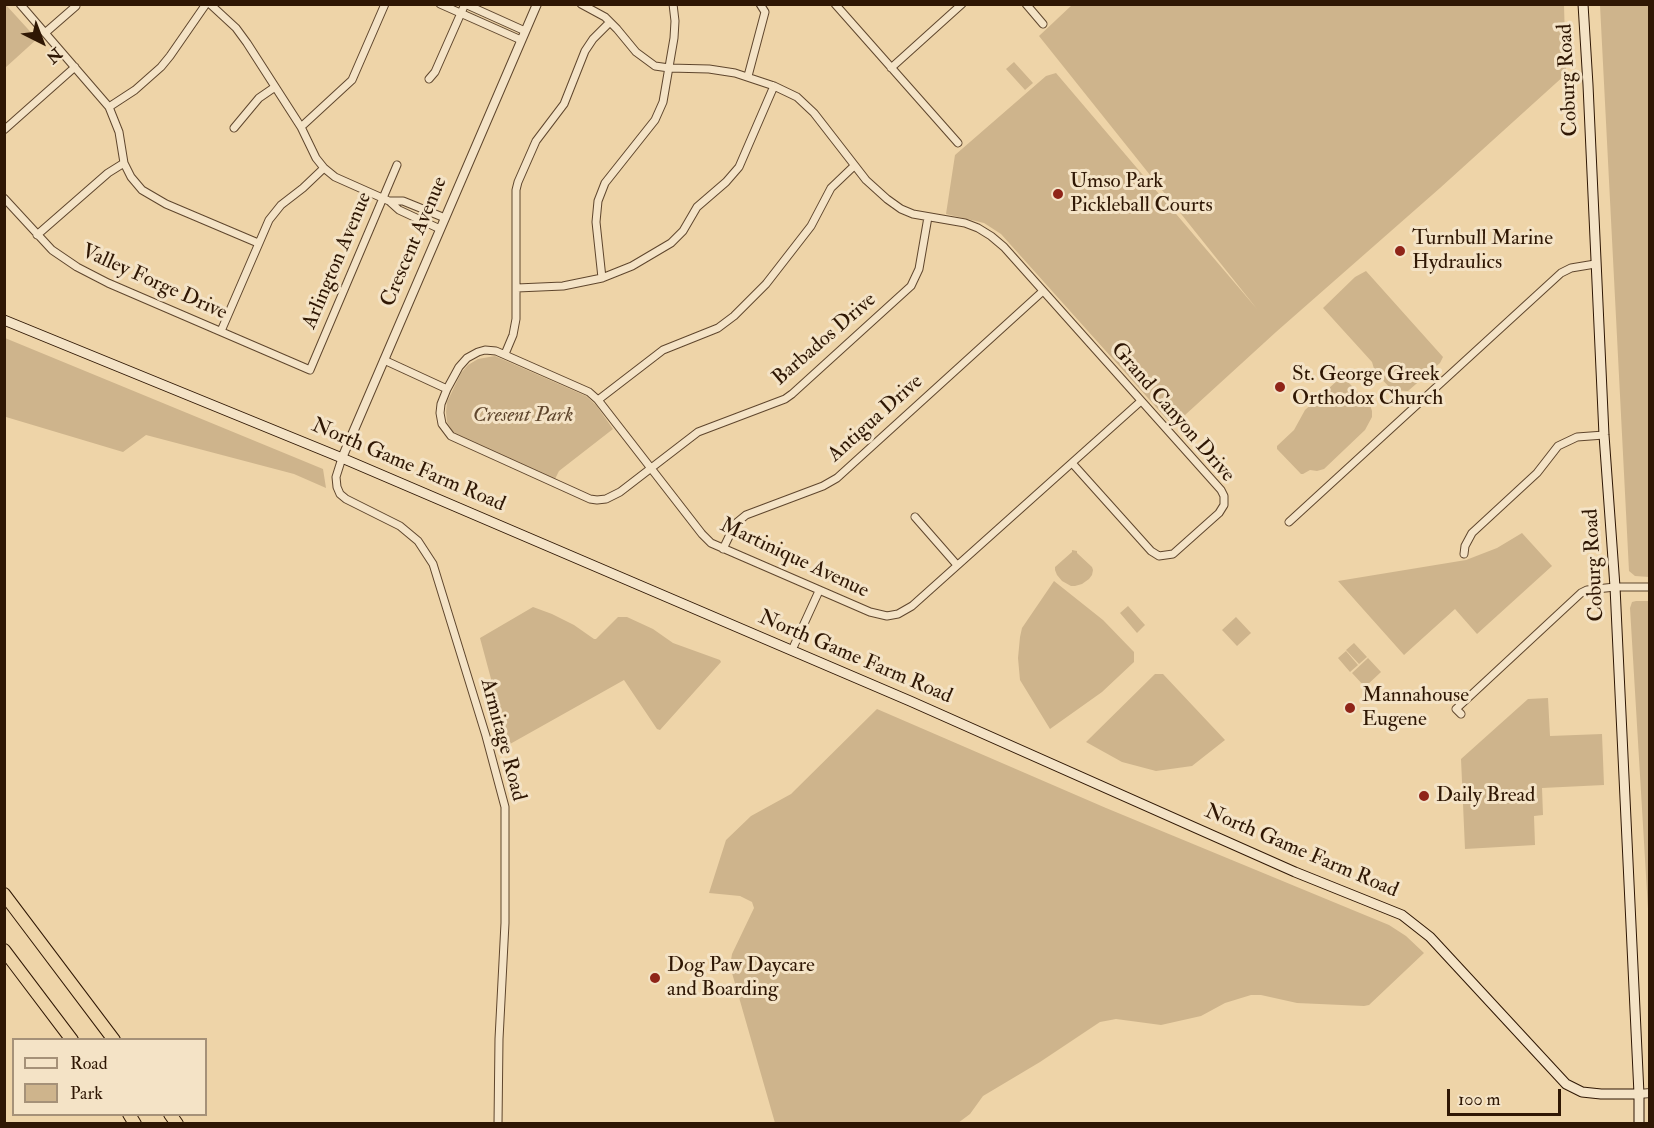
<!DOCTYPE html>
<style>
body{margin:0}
#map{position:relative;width:1654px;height:1128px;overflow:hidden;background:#eed4a8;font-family:"IM FELL Double Pica",serif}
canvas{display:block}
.frame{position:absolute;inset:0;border:6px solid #2f1704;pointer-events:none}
.legend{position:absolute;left:12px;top:1038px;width:195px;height:78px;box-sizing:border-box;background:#f4e3c6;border:2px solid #a59178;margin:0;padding:8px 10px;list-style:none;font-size:18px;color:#2f1704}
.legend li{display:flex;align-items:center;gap:12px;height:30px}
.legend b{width:30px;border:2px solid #a59178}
.north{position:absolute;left:12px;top:12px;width:60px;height:60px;-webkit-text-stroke:4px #f4e3c6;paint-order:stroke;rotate:138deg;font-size:16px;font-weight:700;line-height:24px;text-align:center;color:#2f1704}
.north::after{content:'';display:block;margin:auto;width:21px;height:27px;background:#2f1704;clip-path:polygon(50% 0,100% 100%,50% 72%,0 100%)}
.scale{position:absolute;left:1447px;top:1089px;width:114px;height:27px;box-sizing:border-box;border:3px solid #2f1704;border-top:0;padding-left:8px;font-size:18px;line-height:21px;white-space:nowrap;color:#2f1704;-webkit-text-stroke:4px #f4e3c6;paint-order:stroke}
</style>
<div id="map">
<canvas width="1654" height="1128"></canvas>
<div class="frame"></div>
<ul class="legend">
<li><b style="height:8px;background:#f4e3c6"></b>Road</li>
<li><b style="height:16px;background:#ceb48c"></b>Park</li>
</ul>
<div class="north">N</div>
<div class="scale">100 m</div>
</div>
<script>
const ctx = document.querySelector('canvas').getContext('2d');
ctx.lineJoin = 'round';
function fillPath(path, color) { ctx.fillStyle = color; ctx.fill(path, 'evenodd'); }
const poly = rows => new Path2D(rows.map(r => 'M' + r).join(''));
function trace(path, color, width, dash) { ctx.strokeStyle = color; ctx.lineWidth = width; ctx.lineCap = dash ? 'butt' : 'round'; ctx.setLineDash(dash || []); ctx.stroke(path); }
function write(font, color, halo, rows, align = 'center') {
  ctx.font = font + ' "IM FELL Double Pica",serif'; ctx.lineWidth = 6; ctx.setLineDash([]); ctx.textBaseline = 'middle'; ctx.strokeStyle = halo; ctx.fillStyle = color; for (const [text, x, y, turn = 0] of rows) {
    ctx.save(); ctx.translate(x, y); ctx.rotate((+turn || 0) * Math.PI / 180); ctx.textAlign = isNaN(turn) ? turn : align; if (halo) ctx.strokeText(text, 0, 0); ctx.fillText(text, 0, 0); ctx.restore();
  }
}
const green = poly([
 [1073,4,1564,5,1566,74,1440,188,1276,332,1173,426,1001,234,984,223,946,214,955,155,1046,76,1056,73,1257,309,1039,36],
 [6,5,37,39,5,68,4,7],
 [1600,5,1649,5,1649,577,1635,576,1629,571],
 [1014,62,1033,83,1025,90,1006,69],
 [1366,271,1443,357,1440,363,1408,391,1392,390,1375,372,1372,362,1323,308,1355,277],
 [5,338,323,469,326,488,294,474,146,435,123,452,6,417,5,419],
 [495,356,586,396,596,405,613,429,559,471,555,479,462,438,453,432,447,422,446,412,447,402,461,373,468,365,478,359],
 [1339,379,1345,380,1350,384,1370,405,1372,411,1372,417,1365,430,1324,469,1317,471,1310,470,1303,474,1301,474,1277,449,1277,446,1294,430,1305,410],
 [1522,533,1552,566,1477,634,1455,609,1404,655,1338,581,1466,560,1497,548],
 [1072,550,1077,551,1077,553,1092,567,1093,570,1092,575,1089,579,1082,584,1075,586,1071,586,1062,581,1057,575,1055,570,1055,567,1072,552],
 [1054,581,1103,620,1134,652,1134,662,1102,692,1050,729,1020,680,1018,658,1020,637,1022,628],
 [1636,601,1650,601,1650,908,1648,909,1630,608,1632,602],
 [1128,606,1145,625,1137,633,1120,613],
 [533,607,552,614,574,625,594,639,596,639,618,617,627,617,653,629,673,643,720,660,721,662,660,730,657,729,624,680,510,744,508,742,480,638],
 [1236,617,1251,633,1237,646,1222,630],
 [1354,643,1367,657,1359,664,1346,650],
 [1346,651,1358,665,1350,672,1338,658],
 [1368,658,1381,672,1365,687,1352,673],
 [1155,674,1163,674,1225,740,1192,766,1156,771,1122,762,1086,742],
 [1548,698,1550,736,1602,734,1604,785,1542,788,1543,815,1534,816,1535,845,1465,849,1461,759,1528,699],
 [877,709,1106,808,1389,925,1406,936,1424,953,1369,1005,1364,1006,1297,1003,1261,995,1251,995,1225,1003,1201,1016,1161,1025,1116,1019,1100,1022,1040,1062,983,1096,970,1114,958,1123,775,1123,730,966,732,954,754,908,752,902,740,896,709,893,726,840,751,816,791,794]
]);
const minor = poly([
 [20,4,109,107,119,132,124,163,131,177,142,190,166,204,258,243],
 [210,4,236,28,247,43,301,127,316,158,324,168,335,177,389,201,399,210,440,229],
 [440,4,521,40],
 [465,4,525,31],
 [581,4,605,17,617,29,636,52,655,66,669,68,709,69,735,73,774,86,797,97,814,113,866,180,887,199,901,209,913,214,965,223,978,228,991,236,1004,247,1221,490,1224,496,1224,505,1219,513,1173,554,1159,556,1151,551,1072,463],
 [835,4,958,143],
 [1026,4,1043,24],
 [45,33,76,6],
 [891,68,962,4],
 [748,76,765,12,760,4],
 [429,79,435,72,465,4],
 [109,107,135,90,161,67,170,56,206,4],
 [301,127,352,80,385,4],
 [234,128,259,98,275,87],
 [4,130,75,67],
 [4,198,52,250,77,267,108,283,310,370,397,165],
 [389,201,403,201,445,218],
 [37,235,108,173,124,163],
 [602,278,596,222,598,201,605,183,655,120,663,102,674,38,675,21,673,4],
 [517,288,563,286,602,278,632,266,671,243,683,231,697,207,726,182,739,167,774,86],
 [221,331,269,220,281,205,303,188,324,168],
 [505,354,513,335,516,319,516,190,518,182,536,141,564,104,585,51,593,39,610,22],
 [384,360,447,389,459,367,467,358,478,352,485,350,496,351,589,392,598,400,702,534,711,543,870,612,887,616,898,614,912,606,1141,401],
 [447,389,441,404,440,413,442,424,451,436,590,499,597,500,606,499,620,492,698,432,785,399,792,394,911,286,919,269,928,217],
 [598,400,663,350,718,328,734,316,766,284,811,226,831,188,854,166],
 [342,458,336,477,337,487,340,494,346,499,400,526,418,541,433,564,486,736,505,807,505,923,499,1039,498,1124],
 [915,517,957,565],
 [1289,522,1561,273,1571,268,1595,264],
 [723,549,735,524,746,515,823,486,837,478,1043,291],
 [1464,554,1465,546,1472,533,1537,473,1558,446,1577,437,1604,435],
 [792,650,819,591],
 [1461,714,1456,709,1581,593,1587,590,1615,587,1650,587]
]);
const tertiary = poly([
 [342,458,537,4],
 [1639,1094,1650,1093]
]);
const secondary = poly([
 [1583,4,1588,85,1604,435,1615,587,1639,1094,1639,1124],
 [4,320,342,458,910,701,1295,872,1402,915,1430,937,1566,1084,1582,1092,1601,1094,1639,1094]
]);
const motorway = poly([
 [4,894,114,1040],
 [4,950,72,1040],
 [129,1114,135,1124],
 [170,1114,177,1124]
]);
const markers = [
 [1058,194,6,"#8f2418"],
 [1400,251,6,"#8f2418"],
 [1280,387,6,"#8f2418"],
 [1350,708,6,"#8f2418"],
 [1424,796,6,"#8f2418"],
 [655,978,6,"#8f2418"]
];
const streetNames = [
 ["Coburg Road",1569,80,-93],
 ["Crescent Avenue",415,242,-67],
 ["Arlington Avenue",338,261,-67],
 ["Valley Forge Drive",154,283,24],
 ["Barbados Drive",825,340,-41],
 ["Grand Canyon Drive",1172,413,49],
 ["Antigua Drive",876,419,-42],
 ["North Game Farm Road",408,466,23],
 ["Martinique Avenue",794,559,25],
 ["Coburg Road",1595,565,-93],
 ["North Game Farm Road",855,658,23],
 ["Armitage Road",502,740,75],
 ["North Game Farm Road",1301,852,23]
];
const poiNames = [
 ["Umso Park",1070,182],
 ["Pickleball Courts",1070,206],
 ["Turnbull Marine",1412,239],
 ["Hydraulics",1412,263],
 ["St. George Greek",1292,375],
 ["Orthodox Church",1292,399],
 ["Mannahouse",1362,696],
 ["Eugene",1362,720],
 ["Daily Bread",1436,796],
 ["Dog Paw Daycare",667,966],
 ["and Boarding",667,990]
];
const parkNames = [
 ["Cresent Park",523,416]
];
fillPath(green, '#ceb48c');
trace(minor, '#5f462d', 9);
trace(tertiary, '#5f462d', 10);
trace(secondary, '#2f1704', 11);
trace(motorway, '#2f1704', 14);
trace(minor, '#f4e3c6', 7);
trace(tertiary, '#f4e3c6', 8);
trace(secondary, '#f4e3c6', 9);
trace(motorway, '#eed4a8', 12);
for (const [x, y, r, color] of markers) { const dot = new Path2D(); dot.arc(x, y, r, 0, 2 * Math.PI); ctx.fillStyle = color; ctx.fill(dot); trace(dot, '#f4e3c6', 2); }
write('21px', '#2f1704', '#f4e3c6', streetNames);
write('21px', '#2f1704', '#f4e3c6', poiNames, 'left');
write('italic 21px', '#5f462d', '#f4e3c6', parkNames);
</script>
